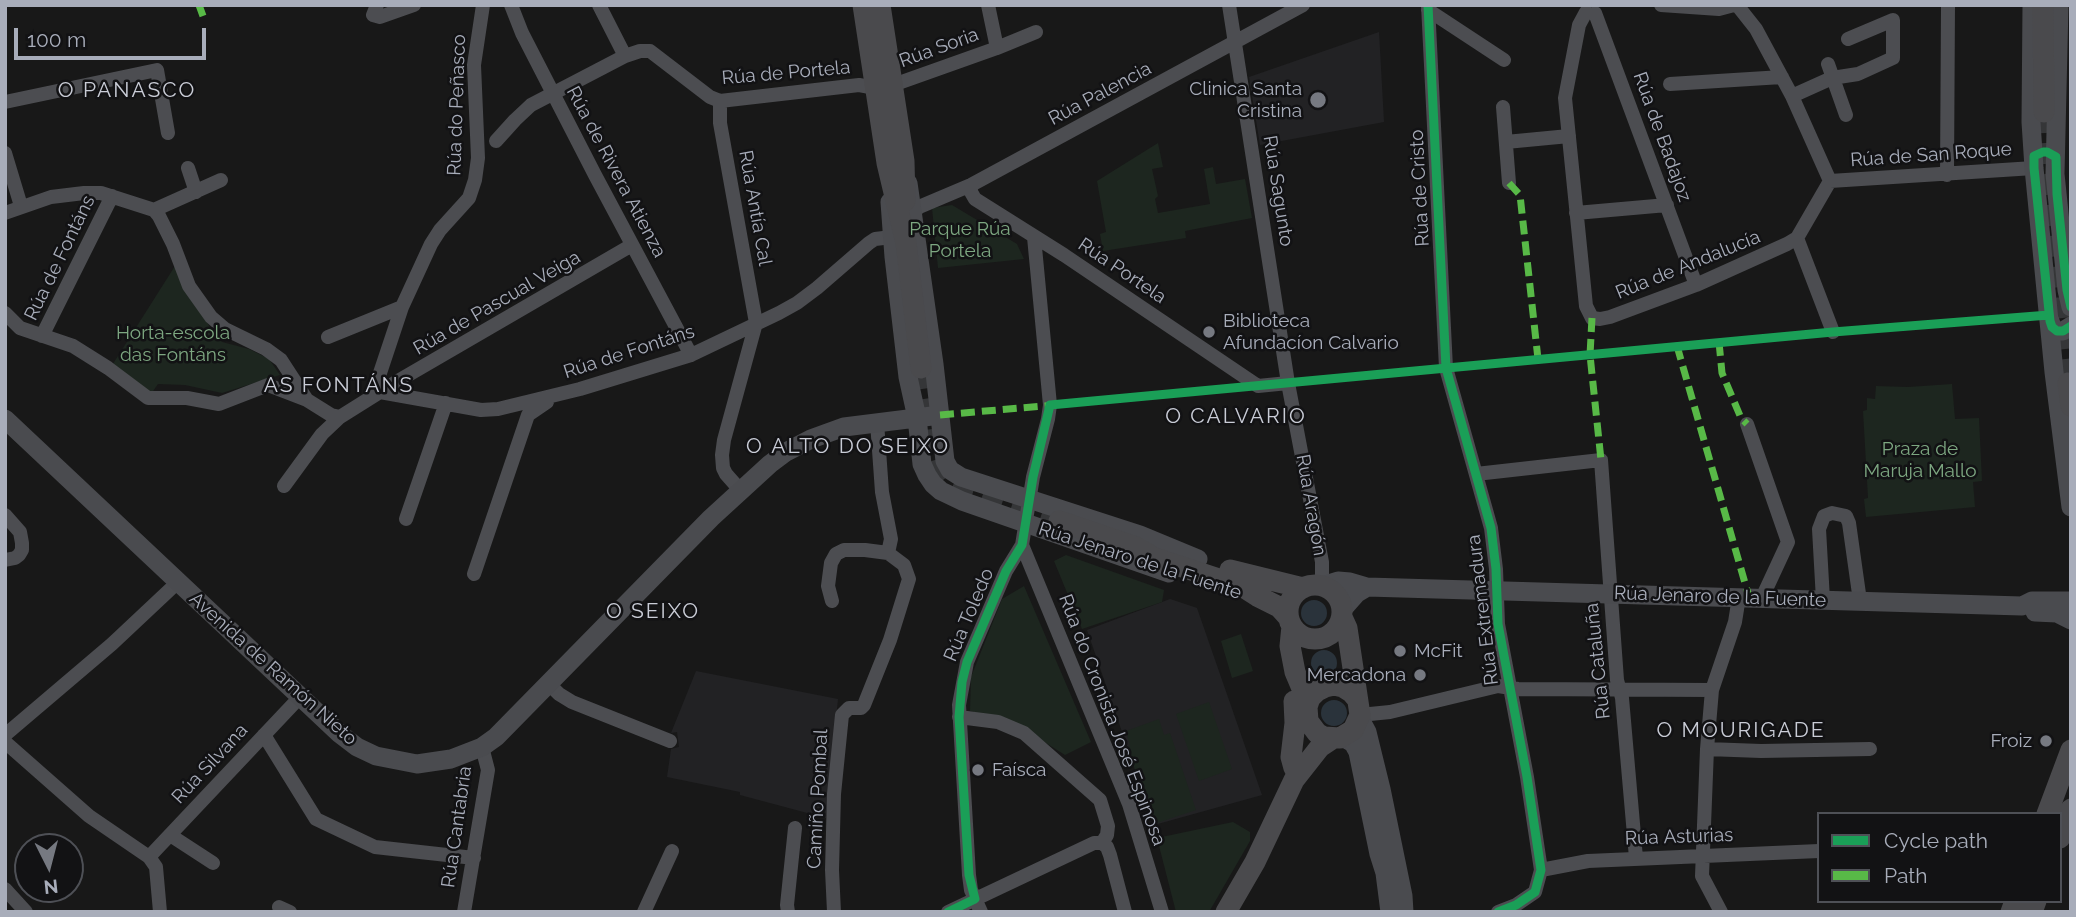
<!DOCTYPE html>
<meta charset="utf-8">
<style>
body{margin:0}
#map{position:relative;width:2076px;height:917px;overflow:hidden;background:#181818;font-family:Raleway,sans-serif}
canvas{display:block}
.frame{position:absolute;inset:0;border:7px solid #a8adba;pointer-events:none}
.legend{position:absolute;left:1817px;top:812px;width:245px;height:91px;box-sizing:border-box;background:#121214;border:2px solid #4e5056;margin:0;padding:9px 12px;list-style:none;font-size:21px;color:#a8adba}
.legend li{display:flex;align-items:center;gap:14px;height:35px}
.legend b{width:35px;border:2px solid #4e5056}
.north{position:absolute;left:14px;top:833px;width:70px;height:70px;box-sizing:border-box;background:#121214;border:2px solid #4e5056;border-radius:50%;rotate:174deg;font-size:19px;font-weight:700;line-height:28px;text-align:center;color:#a8adba}
.north::after{content:'';display:block;margin:auto;width:24px;height:32px;background:#767981;clip-path:polygon(50% 0,100% 100%,50% 72%,0 100%)}
.scale{position:absolute;left:14px;top:28px;width:192px;height:32px;box-sizing:border-box;border:4px solid #a8adba;border-top:0;padding-left:9px;font-size:21px;line-height:24px;white-space:nowrap;color:#a8adba;-webkit-text-stroke:5px #121214;paint-order:stroke}
</style>
<div id="map">
<canvas width="2076" height="917"></canvas>
<div class="frame"></div>
<ul class="legend">
<li><b style="height:9px;background:#1a9f57"></b>Cycle path</li>
<li><b style="height:9px;background:#58b947"></b>Path</li>
</ul>
<div class="north">N</div>
<div class="scale">100 m</div>
</div>
<script>
const ctx = document.querySelector('canvas').getContext('2d');
ctx.lineJoin = 'round';
function fillPath(path, color) { ctx.fillStyle = color; ctx.fill(path, 'evenodd'); }
const poly = rows => new Path2D(rows.map(r => 'M' + r).join(''));
function trace(path, color, width, dash) { ctx.strokeStyle = color; ctx.lineWidth = width; ctx.lineCap = dash ? 'butt' : 'round'; ctx.setLineDash(dash || []); ctx.stroke(path); }
function write(font, color, halo, rows, align = 'center') {
  ctx.font = font + ' Raleway,sans-serif'; ctx.lineWidth = 5; ctx.setLineDash([]); ctx.textBaseline = 'middle'; ctx.strokeStyle = halo; ctx.fillStyle = color; for (const [text, x, y, turn = 0] of rows) {
    ctx.save(); ctx.translate(x, y); ctx.rotate((+turn || 0) * Math.PI / 180); ctx.textAlign = isNaN(turn) ? turn : align; if (halo) ctx.strokeText(text, 0, 0); ctx.fillText(text, 0, 0); ctx.restore();
  }
}
const built = poly([
 [1379,32,1384,122,1260,145,1249,77],
 [1170,599,1197,608,1262,795,1154,825,1087,630],
 [696,671,838,699,826,818,740,795,740,792,667,777,671,749,679,747,677,732,671,733]
]);
const green = poly([
 [1158,143,1163,167,1152,169,1158,196,1155,199,1158,213,1210,204,1204,169,1213,167,1216,184,1245,179,1252,218,1185,231,1186,238,1103,251,1100,234,1106,232,1097,181],
 [952,205,1017,244,1024,259,938,268,932,208],
 [175,266,181,281,213,332,222,342,249,349,269,359,280,375,222,393,185,385,158,384,151,394,111,367],
 [1952,384,1955,419,1979,418,1982,481,1973,482,1975,507,1866,517,1864,499,1868,498,1863,411,1867,410,1867,398,1875,399,1876,386,1908,387],
 [1066,555,1164,590,1162,602,1082,629,1054,561],
 [1024,586,1091,742,1065,755,1011,721,970,711,971,677,1002,599],
 [1241,634,1253,671,1232,678,1221,641],
 [1209,702,1232,769,1199,781,1176,714],
 [1159,719,1164,735,1170,733,1196,810,1154,824,1127,747,1130,746,1126,731],
 [1233,822,1250,832,1250,841,1209,912,1176,912,1157,838]
]);
const water = poly([
 '1301 613a13 13 0 1 1 26 0a13 13 0 1 1-26 0Z',
 '1311 663a13 13 0 1 1 26 0a13 13 0 1 1-26 0Z',
 '1321 713a13 13 0 1 1 26 0a13 13 0 1 1-26 0Z'
]);
const primaryTunnel = poly([
 [2044,112,2050,221,2068,383],
 [921,368,932,447,938,467,948,480,964,489,1059,521]
]);
const street = poly([
 [377,5,373,15,380,17,414,5],
 [511,5,522,33,595,175,691,355],
 [599,5,625,56],
 [1229,5,1288,383,1322,562,1322,586],
 [1428,5,1446,368,1491,528,1496,569,1498,624,1527,777,1541,870,1535,892,1516,905,1498,912],
 [1661,5,1719,9,1734,5],
 [1428,10,1504,60],
 [1586,12,1579,25,1565,98,1586,306,1592,318,1600,319,1610,317,1696,285,1787,244,1797,238,1830,181,1792,96,1756,29,1737,5],
 [1595,13,1696,285],
 [997,48,1036,32],
 [1828,64,1846,115],
 [1670,84,1782,77],
 [893,85,997,48,988,5],
 [1792,96,1832,78,1858,74,1893,58,1893,20,1848,39],
 [720,101,720,123,756,323,724,440,722,455,723,468,726,474,741,491],
 [5,102,157,70,168,133],
 [1503,107,1509,183],
 [496,141,515,120,531,105,625,56,640,51,650,51,710,97,720,101,859,85,870,87,878,95],
 [1506,142,1569,136],
 [5,153,21,206],
 [188,168,196,192],
 [1947,175,1948,5],
 [1830,181,2034,168],
 [971,185,971,192,975,199,1064,255,1258,386,1288,383],
 [154,210,221,180],
 [914,212,919,207,971,185,1303,5],
 [5,213,51,197,84,193,101,193,154,210,159,216,173,244,189,286,211,317,225,329,266,349,281,360,307,400,331,415,340,417],
 [1576,213,1667,205],
 [1797,238,1833,332],
 [5,313,20,328,73,346,108,368,148,398,187,398,219,404,268,385,307,400],
 [42,336,112,196],
 [328,337,402,307],
 [380,392,481,410,498,409,580,389,691,355,779,313,797,303,817,288,869,243,875,239,892,237],
 [380,392,379,376,402,307,431,244,440,230,469,198,475,180,478,158,474,65,483,5],
 [1747,424,1788,542,1762,598],
 [1476,474,1601,460,1617,680,1622,698,1636,858],
 [284,486,322,434,340,417,391,385,632,245],
 [5,515,20,532,22,543,22,550,19,555,15,558,5,560],
 [406,519,446,403],
 [1022,545,1129,804,1162,912],
 [474,574,528,415,547,402],
 [1823,600,1819,529,1824,516,1832,513,1846,516,1849,523,1860,601],
 [832,601,828,586,831,563,836,554,844,550,865,550,888,553],
 [549,684,559,694,572,702,670,741],
 [1360,715,1390,712,1498,686,1518,689,1712,690],
 [959,717,998,722,1024,733,1100,800,1108,826,1107,835,1102,843],
 [5,735,112,644,178,582],
 [264,735,316,819,375,847,474,858],
 [5,742,89,816,149,857,156,867,160,912],
 [1707,749,1761,751,1870,749],
 [170,835,213,863],
 [1102,843,1107,847,1110,855,1125,912],
 [149,857,300,697],
 [1541,870,1588,861,1819,851],
 [5,889,26,912],
 [279,907,290,912],
 [464,912,488,770,482,747],
 [644,912,672,851],
 [788,912,787,905,795,828],
 [834,912,832,870,834,794,842,715,849,708,861,708,864,705,890,640,909,579,904,565,888,553,891,539,882,492,877,422],
 [948,912,1094,843,1102,843],
 [981,912,971,890,969,875,959,705,967,662,1006,571,1022,545,1033,477,1048,419,1050,405,1034,237],
 [1721,912,1702,876,1707,749,1712,690,1735,622,1739,597]
]);
const secondary = poly([
 [2032,5,2031,122,2034,168,2054,372,2071,507],
 [2059,5,2055,174,2067,290,2071,307],
 [908,183,934,364,945,461,950,470,961,477,1140,535,1198,559],
 [890,202,894,257,908,377,917,418,922,464,927,475,933,484,941,491,962,501,1169,573],
 [2050,321,2052,327,2057,331,2063,331,2071,326],
 [5,419,340,734,357,747,376,756,417,764,451,759,482,747,496,737,711,518,770,464,786,452,811,439,844,427,940,415],
 [1322,586,1338,581,1350,582,1367,587,2022,606,2032,601,2071,601],
 [1342,610,1357,593,1367,587],
 [2035,612,2057,613,2071,620],
 [1360,719,1367,732,1381,789,1403,896,1404,912],
 [1343,737,1353,743,1358,752,1379,854,1385,873,1390,912]
]);
const primary = poly([
 [863,5,887,163,906,243,921,368],
 [880,5,904,161,905,201],
 [2043,5,2044,112],
 [2068,383,2071,406],
 [1059,521,1136,547,1155,558,1243,587,1257,596,1279,607,1288,617],
 [1230,570,1303,588],
 '1288 612a27 27 0 1 1 54 0a27 27 0 1 1-54 0Z',
 [1292,626,1290,646,1295,672,1303,691,1307,707,1308,721,1317,733,1324,737,1340,738,1353,730,1360,715,1347,628,1342,617],
 [1294,701,1295,723,1291,757,1294,768],
 [1307,707,1310,698,1317,691,1325,687,1334,685,1343,687,1351,692,1357,699],
 [2047,814,2071,750],
 [2060,838,2071,809],
 [1226,912,1255,862,1294,780,1320,747,1332,739],
 [2011,912,2015,901],
 [2032,912,2036,901]
]);
const quiet = poly([
 [199,5,203,16],
 [1509,183,1520,195,1538,359],
 [1592,318,1590,355,1601,460],
 [1719,342,1722,373,1741,418,1747,424],
 [1677,346,1749,597],
 [940,415,1055,405]
]);
const cycleway = poly([
 [1428,5,1446,368,1491,528,1496,569,1498,624,1527,777,1541,870,1535,892,1516,905,1498,912],
 [2071,307,2067,290,2057,194,2056,157,2047,152,2043,152,2034,156,2034,168,2050,321,2052,327,2057,331,2063,331,2071,326],
 [948,912,975,899,969,875,959,717,962,682,967,662,1006,571,1022,545,1033,477,1050,405,1833,332,2049,315]
]);
const markers = [
 [1318,100,9,"#767981"],
 [1209,332,7,"#767981"],
 [1400,651,7,"#767981"],
 [1420,675,7,"#767981"],
 [2046,741,7,"#767981"],
 [978,770,7,"#767981"]
];
const streetNames = [
 ["Rúa Soria",939,48,-20],
 ["Rúa de Portela",786,73,-5],
 ["Rúa Palencia",1100,94,-28],
 ["Rúa do Peñasco",457,105,-88],
 ["Rúa de Badajoz",1662,137,70],
 ["Rúa de San Roque",1931,155,-4],
 ["Rúa de Rivera Atienza",616,172,62],
 ["Rúa de Cristo",1420,188,-93],
 ["Rúa Sagunto",1278,191,81],
 ["Rúa Antía Cal",755,208,80],
 ["Rúa de Fontáns",60,258,-64],
 ["Rúa de Andalucía",1688,265,-22],
 ["Rúa Portela",1122,271,34],
 ["Rúa de Pascual Veiga",497,303,-30],
 ["Rúa de Fontáns",629,352,-18],
 ["Rúa Aragón",1311,505,80],
 ["Rúa Jenaro de la Fuente",1140,561,18],
 ["Rúa Jenaro de la Fuente",1720,597,2],
 ["Rúa Extremadura",1483,610,-97],
 ["Rúa Toledo",969,615,-67],
 ["Rúa Cataluña",1598,661,-96],
 ["Avenida de Ramón Nieto",273,669,42],
 ["Rúa do Cronista José Espinosa",1112,720,69],
 ["Rúa Silvana",210,764,-47],
 ["Camiño Pombal",818,799,-87],
 ["Rúa Cantabria",457,827,-82],
 ["Rúa Asturias",1679,837,-2]
];
const poiNames = [
 ["Clinica Santa",1302,89],
 ["Cristina",1302,111],
 ["Biblioteca",1223,321,"left"],
 ["Afundacíon Calvario",1223,343,"left"],
 ["McFit",1414,651,"left"],
 ["Mercadona",1406,675],
 ["Froiz",2032,741],
 ["Faísca",992,770,"left"]
];
const parkNames = [
 ["Parque Rúa",960,229],
 ["Portela",960,251],
 ["Horta-escola",173,333],
 ["das Fontáns",173,355],
 ["Praza de",1920,449],
 ["Maruja Mallo",1920,471]
];
const neighbourhoodNames = [
 ["O PANASCO",127,91],
 ["AS FONTÁNS",339,386],
 ["O CALVARIO",1236,417],
 ["O ALTO DO SEIXO",848,447],
 ["O SEIXO",653,612],
 ["O MOURIGADE",1741,731]
];
fillPath(built, '#222224');
fillPath(green, '#1d261f');
fillPath(water, '#2a333b');
trace(primaryTunnel, '#353638', 21, [21, 10]);
trace(street, '#4c4d51', 14);
trace(secondary, '#4a4b4f', 19);
trace(primary, '#4a4a4d', 21);
trace(quiet, '#58b947', 7, [14, 7]);
trace(cycleway, '#1a9f57', 9);
for (const [x, y, r, color] of markers) { const dot = new Path2D(); dot.arc(x, y, r, 0, 2 * Math.PI); ctx.fillStyle = color; ctx.fill(dot); trace(dot, '#121214', 2.5); }
write('19px', '#a8adba', '#121214', streetNames);
write('19px', '#a8adba', '#121214', poiNames, 'right');
write('19px', '#7da781', '#121214', parkNames);
ctx.letterSpacing = '2px';
write('21px', '#c9ccd6', '#121214', neighbourhoodNames);
ctx.letterSpacing = '0px';
</script>
